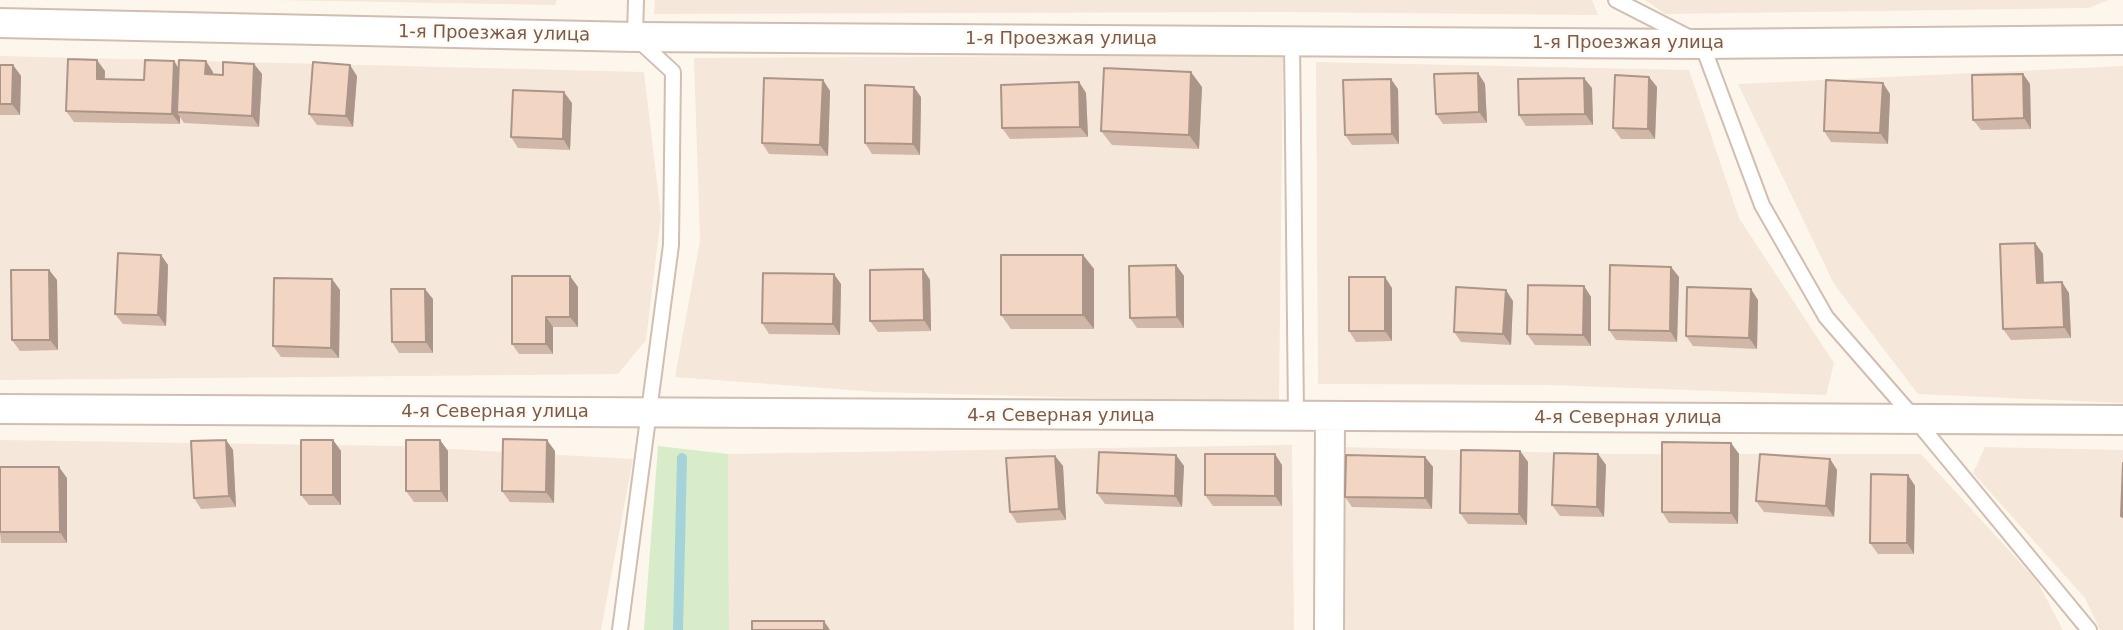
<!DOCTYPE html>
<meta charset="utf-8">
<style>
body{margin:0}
canvas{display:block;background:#fdf6ec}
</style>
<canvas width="2123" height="630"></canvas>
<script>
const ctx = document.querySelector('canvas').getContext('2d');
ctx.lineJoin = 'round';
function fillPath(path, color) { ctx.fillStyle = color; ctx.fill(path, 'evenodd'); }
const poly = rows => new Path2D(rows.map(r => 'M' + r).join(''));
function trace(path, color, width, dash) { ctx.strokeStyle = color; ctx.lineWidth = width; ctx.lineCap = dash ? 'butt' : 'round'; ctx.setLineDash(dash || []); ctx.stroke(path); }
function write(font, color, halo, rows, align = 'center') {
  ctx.font = font + ' "DejaVu Sans",sans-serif'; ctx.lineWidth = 5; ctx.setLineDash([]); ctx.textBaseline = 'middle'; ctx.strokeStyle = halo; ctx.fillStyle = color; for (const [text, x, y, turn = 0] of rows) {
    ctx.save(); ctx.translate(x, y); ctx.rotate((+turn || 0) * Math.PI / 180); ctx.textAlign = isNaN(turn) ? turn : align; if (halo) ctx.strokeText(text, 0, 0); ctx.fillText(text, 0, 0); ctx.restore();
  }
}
const residential = poly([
 [274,0,557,0,555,5],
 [655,0,1592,0,1598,15,1280,12,654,14],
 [1645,0,2109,0,2088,8,1665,14],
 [1283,55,1279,403,877,392,675,377,700,241,694,58],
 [0,56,644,72,661,216,646,340,618,374,0,380],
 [1316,62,1689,70,1739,218,1834,363,1826,395,1549,385,1318,384],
 [2123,66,2123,403,1918,394,1834,284,1738,84],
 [0,440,396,446,633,459,601,630,0,630],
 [1292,445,1294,630,729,630,728,454],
 [1342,447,1608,454,1921,454,2037,581,2063,630,1334,630],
 [1985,447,2123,450,2123,630,2100,630,2085,598,1973,473]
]);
const green = poly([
 [658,446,728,454,729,630,644,630]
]);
const stream = poly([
 [678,630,682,458]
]);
const lane = poly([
 [1616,0,1702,44,1762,205,1826,317,1915,419,2089,630],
 [1292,41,1296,417],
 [620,630,671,245,673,72,635,37,636,0]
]);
const street = poly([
 [0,23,635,37,1702,44,2123,40],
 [0,409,2123,420],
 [1329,630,1330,418]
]);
const wall = poly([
 [174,61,179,69,213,72,213,75,223,75,254,64,262,74,259,127,184,123,180,117,180,124,74,122,66,111,105,71,105,79,144,80],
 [0,65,13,65,21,76,20,115,0,115],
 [1478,73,1485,84,1487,123,1443,124,1436,114],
 [2023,74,2030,84,2031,129,1981,130,1973,120],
 [357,76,353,127,317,125,309,114],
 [1649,77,1657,87,1655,139,1621,139,1613,128],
 [823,80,830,91,828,156,769,154,762,143],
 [1079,82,1086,93,1088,137,1010,139,1002,128],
 [1202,87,1199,149,1112,145,1101,131],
 [1592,88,1593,125,1526,126,1519,115],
 [1398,89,1399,144,1352,145,1345,135],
 [1890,94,1888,144,1831,142,1824,131],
 [921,97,920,155,872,154,865,143],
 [572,103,570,150,518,148,511,137],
 [2035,243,2043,254,2044,283,2069,293,2071,338,2011,340,2003,329],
 [161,255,168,265,166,326,123,324,115,314],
 [1083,255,1094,269,1094,329,1011,329,1001,315],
 [1176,265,1184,276,1184,328,1137,328,1130,318],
 [1671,267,1679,277,1677,342,1616,340,1609,330],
 [923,269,930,280,931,331,878,332,870,321],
 [49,270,57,280,58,350,20,351,12,340],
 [332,279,340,290,339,358,281,357,273,346],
 [841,284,840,335,769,334,762,323],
 [1584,286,1591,297,1591,346,1535,345,1527,334],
 [578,287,578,327,553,327,553,354,519,354,512,344],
 [1392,288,1392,341,1356,342,1349,331],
 [433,299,433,353,399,353,392,342],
 [1758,300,1757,349,1693,346,1686,336],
 [1513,301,1511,345,1461,342,1454,332],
 [226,440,233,450,236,507,201,509,194,498],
 [333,440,341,451,341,505,309,505,301,495],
 [440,440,448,451,448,502,414,502,406,491],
 [1731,443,1739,454,1738,524,1669,523,1662,512],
 [555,451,554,503,510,502,502,491],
 [1520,451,1528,462,1527,525,1468,524,1460,513],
 [1598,454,1606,465,1604,517,1560,516,1552,505],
 [1176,455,1184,466,1182,507,1105,504,1097,493],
 [1055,456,1063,466,1066,520,1017,523,1010,512],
 [1425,457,1433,467,1432,509,1352,507,1345,497],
 [1830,459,1837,470,1834,517,1764,512,1756,501],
 [1282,465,1282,506,1213,506,1205,495],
 [1908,475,1915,486,1914,554,1878,554,1870,543],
 [67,478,67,543,1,543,0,532]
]);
const shadedWall = poly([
 [97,60,105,71,104,89,97,79],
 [174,61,181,72,177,112,180,117,180,124,172,114],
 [206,61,213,72,213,85,205,74],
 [254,64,262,74,259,127,252,116],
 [13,65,21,76,20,115,12,104],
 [350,65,357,76,353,127,346,116],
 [1191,72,1202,87,1199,149,1189,135],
 [1478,73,1485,84,1487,123,1479,112],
 [2023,74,2030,84,2031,129,2024,118],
 [1649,77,1657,87,1655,139,1648,129],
 [1584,78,1592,88,1593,125,1585,114],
 [1391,79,1398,89,1399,144,1392,134],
 [823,80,830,91,828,156,820,145],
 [1079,82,1086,93,1088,137,1080,127],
 [1883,83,1890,94,1888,144,1880,133],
 [914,87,921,97,920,155,913,144],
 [564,92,572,103,570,150,563,139],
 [2035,243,2043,254,2044,294,2037,283],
 [161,255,168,265,166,326,158,315],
 [1083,255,1094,269,1094,329,1083,315],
 [1176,265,1184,276,1184,328,1177,317],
 [1671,267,1679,277,1677,342,1670,331],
 [923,269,930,280,931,331,924,320],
 [49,270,57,280,58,350,50,340],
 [834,274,841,284,840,335,833,324],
 [570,276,578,287,578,327,570,317],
 [1385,277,1392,288,1392,341,1385,331],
 [332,279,340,290,339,358,331,348],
 [2062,282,2069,293,2071,338,2064,327],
 [1584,286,1591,297,1591,346,1583,335],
 [425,289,433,299,433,353,426,342],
 [1751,289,1758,300,1757,349,1749,338],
 [1506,290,1513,301,1511,345,1503,334],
 [546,317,553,327,553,354,546,344],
 [226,440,233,450,236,507,229,496],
 [333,440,341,451,341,505,333,495],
 [440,440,448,451,448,502,441,491],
 [547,440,555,451,554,503,546,492],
 [1731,443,1739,454,1738,524,1731,513],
 [1520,451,1528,462,1527,525,1519,514],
 [1275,454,1282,465,1282,506,1275,496],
 [1598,454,1606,465,1604,517,1597,507],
 [1176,455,1184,466,1182,507,1175,496],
 [1055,456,1063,466,1066,520,1059,509],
 [1425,457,1433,467,1432,509,1425,498],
 [1830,459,1837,470,1834,517,1826,506],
 [59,467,67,478,67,543,60,532],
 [1908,475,1915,486,1914,554,1907,543],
 [824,621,830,630,824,630]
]);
const building = poly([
 [68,59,97,60,97,79,144,80,145,60,174,61,172,114,66,111,68,59],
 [179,60,206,61,205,74,223,75,223,62,254,64,252,116,177,112,179,60],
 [313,62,350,65,346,116,309,114,313,62],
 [0,65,13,65,12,104,0,104,0,65],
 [1104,68,1191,72,1189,135,1101,131,1104,68],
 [1478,73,1479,112,1436,114,1434,74,1478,73],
 [2023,74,2024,118,1973,120,1972,75,2023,74],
 [1615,75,1649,77,1648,129,1613,128,1615,75],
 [764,78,823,80,820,145,762,143,764,78],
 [1584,78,1585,114,1519,115,1518,79,1584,78],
 [1391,79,1392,134,1345,135,1343,80,1391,79],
 [1826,80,1883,83,1880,133,1824,131,1826,80],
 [1079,82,1080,127,1002,128,1001,85,1079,82],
 [865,85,914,87,913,144,865,143,865,85],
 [513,90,564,92,563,139,511,137,513,90],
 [2035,243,2037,283,2062,282,2064,327,2003,329,2000,244,2035,243],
 [118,253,161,255,158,315,115,314,118,253],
 [1001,255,1083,255,1083,315,1001,315,1001,255],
 [1176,265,1177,317,1130,318,1129,266,1176,265],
 [1610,265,1671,267,1670,331,1609,330,1610,265],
 [923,269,924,320,870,321,870,270,923,269],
 [11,270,49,270,50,340,12,340,11,270],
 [763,273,834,274,833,324,762,323,763,273],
 [512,276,570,276,570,317,546,317,546,344,512,344,512,276],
 [1349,277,1385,277,1385,331,1349,331,1349,277],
 [274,278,332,279,331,348,273,346,274,278],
 [1528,285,1584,286,1583,335,1527,334,1528,285],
 [1456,287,1506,290,1503,334,1454,332,1456,287],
 [1687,287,1751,289,1749,338,1686,336,1687,287],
 [391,289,425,289,426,342,392,342,391,289],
 [503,439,547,440,546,492,502,491,503,439],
 [226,440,229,496,194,498,191,441,226,440],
 [301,440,333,440,333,495,301,495,301,440],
 [406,440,440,440,441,491,406,491,406,440],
 [1662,442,1731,443,1731,513,1662,512,1662,442],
 [1461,450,1520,451,1519,514,1460,513,1461,450],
 [1099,452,1176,455,1175,496,1097,493,1099,452],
 [1554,453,1598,454,1597,507,1552,505,1554,453],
 [1205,454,1275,454,1275,496,1205,495,1205,454],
 [1760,454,1830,459,1826,506,1756,501,1760,454],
 [1346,455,1425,457,1425,498,1345,497,1346,455],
 [1055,456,1059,509,1010,512,1006,458,1055,456],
 [2123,463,2123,517,2121,516,2123,463],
 [0,467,59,467,60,532,0,532,0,467],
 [1871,474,1908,475,1907,543,1870,543,1871,474],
 [752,621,824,621,824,630,752,630,752,621]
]);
const streetNames = [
 ["1-я Проезжая улица",494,34,1],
 ["1-я Проезжая улица",1061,39],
 ["1-я Проезжая улица",1628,43],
 ["4-я Северная улица",495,412],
 ["4-я Северная улица",1061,416],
 ["4-я Северная улица",1628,418]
];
fillPath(residential, '#f5e8da');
fillPath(green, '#d8ecc9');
trace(stream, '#a5d3da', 10);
trace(lane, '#d1beb0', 18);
trace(street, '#d1beb0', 32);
trace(lane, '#fff', 14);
trace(street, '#fff', 28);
fillPath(wall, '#d1b7a8');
fillPath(shadedWall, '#aa9588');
fillPath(building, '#f3d5c3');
trace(building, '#aa9588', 2);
write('18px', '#7a5c4d', '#fffaf3', streetNames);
</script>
